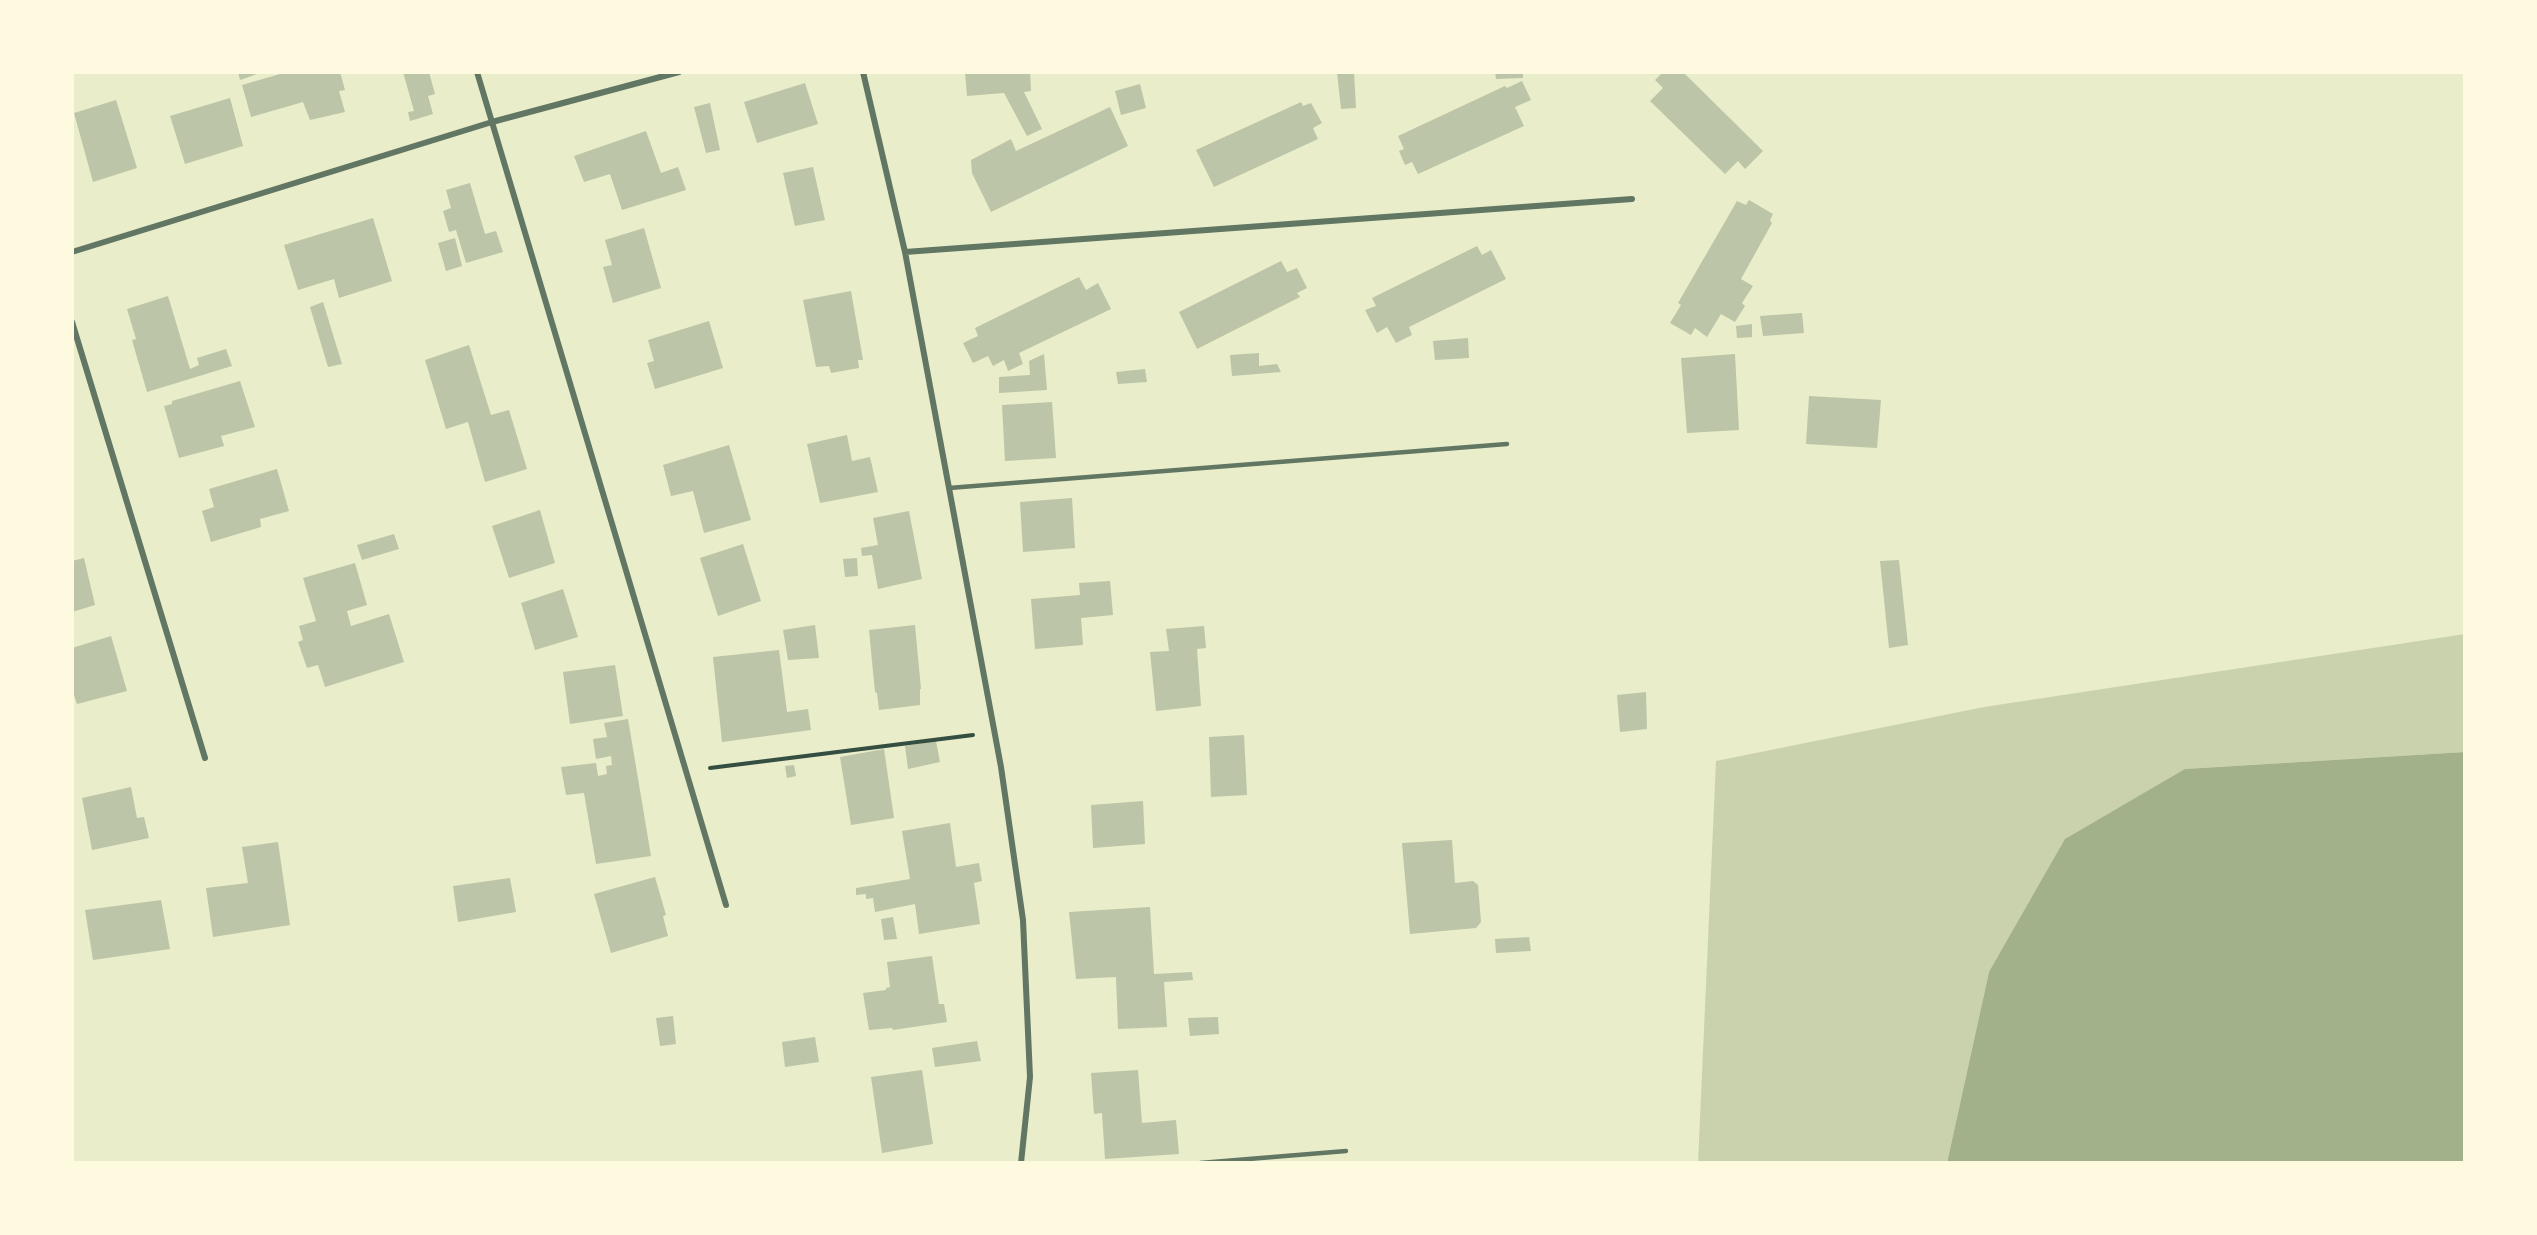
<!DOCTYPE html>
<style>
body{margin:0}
#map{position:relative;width:2537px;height:1235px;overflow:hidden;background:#e9edc9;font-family:"DM Sans",sans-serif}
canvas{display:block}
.frame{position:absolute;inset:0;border:74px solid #fefae0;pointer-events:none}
</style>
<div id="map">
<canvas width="2537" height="1235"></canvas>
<div class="frame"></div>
</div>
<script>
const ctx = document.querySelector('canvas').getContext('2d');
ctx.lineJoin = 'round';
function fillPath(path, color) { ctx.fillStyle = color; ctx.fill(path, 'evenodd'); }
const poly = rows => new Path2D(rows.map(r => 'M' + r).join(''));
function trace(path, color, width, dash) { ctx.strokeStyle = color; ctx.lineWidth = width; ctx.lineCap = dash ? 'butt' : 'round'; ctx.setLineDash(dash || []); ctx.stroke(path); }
const green = poly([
 [2465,634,2465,752,2185,769,1989,972,1947,1163,1698,1163,1716,761,1984,707]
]);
const water = poly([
 [2465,752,2465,1163,1947,1163,1989,972,2065,839,2185,769]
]);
const building = poly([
 [238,72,256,72,257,74,240,80],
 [287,72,340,72,345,90,339,91,345,112,310,120,303,102,251,117,242,85],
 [403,72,429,72,435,94,428,96,433,114,410,121,408,112,414,111],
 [965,72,1030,72,1031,91,1024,92,1042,129,1027,136,1004,93,967,96],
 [1337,72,1354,72,1356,108,1341,109],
 [1495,72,1523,72,1523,78,1496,79],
 [1663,72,1683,72,1763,151,1745,169,1738,161,1725,174,1650,101,1663,88,1655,80],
 [1522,81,1531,100,1515,107,1524,126,1418,174,1412,162,1405,165,1399,151,1404,149,1398,136,1505,86,1507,88],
 [805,83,818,124,757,143,744,102],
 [1140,84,1146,108,1121,115,1115,91],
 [230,98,243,146,185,164,170,116],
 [116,100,137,168,93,182,74,113],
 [1301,102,1303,106,1311,103,1322,123,1313,128,1318,139,1214,187,1196,150],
 [710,103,720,150,706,153,694,107],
 [1110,107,1128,146,991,212,972,173,971,160,1011,139,1016,151],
 [646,131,661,173,678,167,686,190,622,210,610,174,584,182,574,156],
 [813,167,825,220,795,226,783,173],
 [470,183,485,234,496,231,503,252,466,263,456,230,449,232,443,211,451,208,446,190],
 [1749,200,1773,214,1770,220,1772,223,1741,279,1753,286,1742,303,1745,306,1735,322,1721,314,1707,337,1695,328,1691,335,1670,323,1681,305,1678,303,1737,201,1746,205],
 [373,218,392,281,339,298,334,279,298,290,284,245],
 [644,228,661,288,613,303,603,267,612,265,605,240],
 [455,238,462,266,446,271,438,243],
 [1477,246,1482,255,1491,250,1506,279,1409,327,1412,335,1396,343,1387,327,1377,333,1365,310,1376,306,1372,298],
 [1281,261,1287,272,1297,268,1307,288,1297,293,1300,297,1197,349,1179,312],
 [1079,277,1086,290,1098,283,1111,309,1019,353,1023,364,1008,371,1004,360,993,366,988,356,973,363,963,343,978,336,975,328],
 [851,291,863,360,858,360,859,368,831,373,829,366,816,367,803,300],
 [168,296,190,369,199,365,197,358,226,349,232,366,147,392,132,340,136,339,127,309],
 [323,302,342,364,328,367,310,307],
 [1802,313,1804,333,1763,336,1760,316],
 [709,321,723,368,655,389,647,363,654,361,648,340],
 [1752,324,1752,337,1737,338,1736,326],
 [1468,338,1469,358,1435,360,1433,341],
 [469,345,491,415,509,410,527,469,485,482,468,422,446,429,425,360],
 [1259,353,1259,366,1277,364,1281,372,1232,376,1230,355],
 [1044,354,1047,390,999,393,999,377,1030,375,1029,361],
 [1735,354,1739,430,1687,433,1681,358],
 [1145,369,1147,382,1118,384,1116,372],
 [240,381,255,427,221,436,224,446,179,458,164,406,172,404,172,401],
 [1809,396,1881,400,1877,448,1806,444],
 [1052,402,1056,458,1005,461,1002,405],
 [847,435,852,461,870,457,878,492,820,503,807,444],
 [729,445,751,520,704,533,693,491,671,496,663,465],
 [277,469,289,511,260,519,261,527,211,542,202,511,214,507,209,489],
 [1072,498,1075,548,1023,552,1020,502],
 [540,510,555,563,509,578,492,526],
 [909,511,922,579,878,589,872,555,862,556,861,548,878,545,873,518],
 [394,534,399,549,362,560,357,545],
 [743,544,761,601,718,616,700,558],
 [84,558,95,605,72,612,72,561],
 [857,558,858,576,845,577,843,559],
 [1899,560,1908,645,1889,648,1880,561],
 [355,563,367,605,347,611,351,626,389,614,404,662,325,687,318,665,307,668,298,642,303,640,299,626,316,621,303,578],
 [1110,581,1113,615,1081,618,1083,645,1035,649,1031,599,1080,595,1079,583],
 [563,589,578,637,535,650,521,603],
 [815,625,819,658,788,660,783,630],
 [915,625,921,689,920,689,920,705,879,710,877,693,875,692,869,630],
 [1204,626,1206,648,1197,649,1201,706,1156,711,1150,652,1169,651,1166,629],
 [111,636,127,691,77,704,72,689,72,648],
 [779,650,787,712,808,709,811,730,722,742,713,657],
 [615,665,623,716,570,724,563,672],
 [1646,692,1647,729,1620,732,1617,695],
 [628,719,651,856,596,864,584,793,566,795,561,767,596,763,598,776,607,774,606,766,612,765,611,756,596,759,593,739,607,737,604,723],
 [1244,735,1247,795,1211,797,1209,737],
 [936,741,940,762,908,769,905,746],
 [884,749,894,818,851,825,840,757],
 [794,765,796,776,787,778,785,766],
 [131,787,137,818,144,817,149,838,92,850,82,798],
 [1143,801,1145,844,1093,848,1091,805],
 [950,823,956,867,979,863,982,881,974,883,980,924,919,934,915,904,875,912,873,898,866,899,866,894,856,895,856,888,910,879,902,831],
 [1452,840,1455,883,1473,881,1478,885,1481,922,1476,928,1410,934,1402,843],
 [278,842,290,925,213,937,206,888,248,883,242,847],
 [655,877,666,915,663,916,668,936,611,953,594,894],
 [510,878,516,912,458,922,453,886],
 [161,900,170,949,93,960,85,910],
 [1150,907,1154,974,1192,972,1193,980,1164,982,1167,1027,1118,1029,1116,977,1076,979,1069,912],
 [893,917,897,939,884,940,881,919],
 [1529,937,1531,951,1496,953,1495,939],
 [932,956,939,1004,944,1004,947,1022,893,1030,892,1028,869,1030,863,993,886,990,886,988,890,987,887,962],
 [673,1016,676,1044,660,1046,656,1018],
 [1218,1017,1219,1034,1190,1036,1188,1018],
 [815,1037,819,1062,785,1067,782,1042],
 [977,1041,981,1061,935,1067,932,1048],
 [922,1070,933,1144,882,1153,871,1077],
 [1138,1070,1142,1123,1176,1120,1179,1154,1105,1159,1102,1113,1094,1114,1091,1073]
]);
const path = poly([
 [710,768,973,735]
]);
const service = poly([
 [949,488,1507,444],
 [1200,1163,1346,1151]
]);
const minor = poly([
 [477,72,726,905],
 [863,72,905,252,1001,767,1023,920,1030,1077,1021,1163],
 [72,252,492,122,679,72],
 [905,252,1632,199],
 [72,322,205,758]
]);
fillPath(green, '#cad2ad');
fillPath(water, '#a3b18a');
fillPath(building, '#bcc5a7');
trace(path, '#344e41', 4);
trace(service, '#617663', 4.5);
trace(minor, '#617663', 6);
</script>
